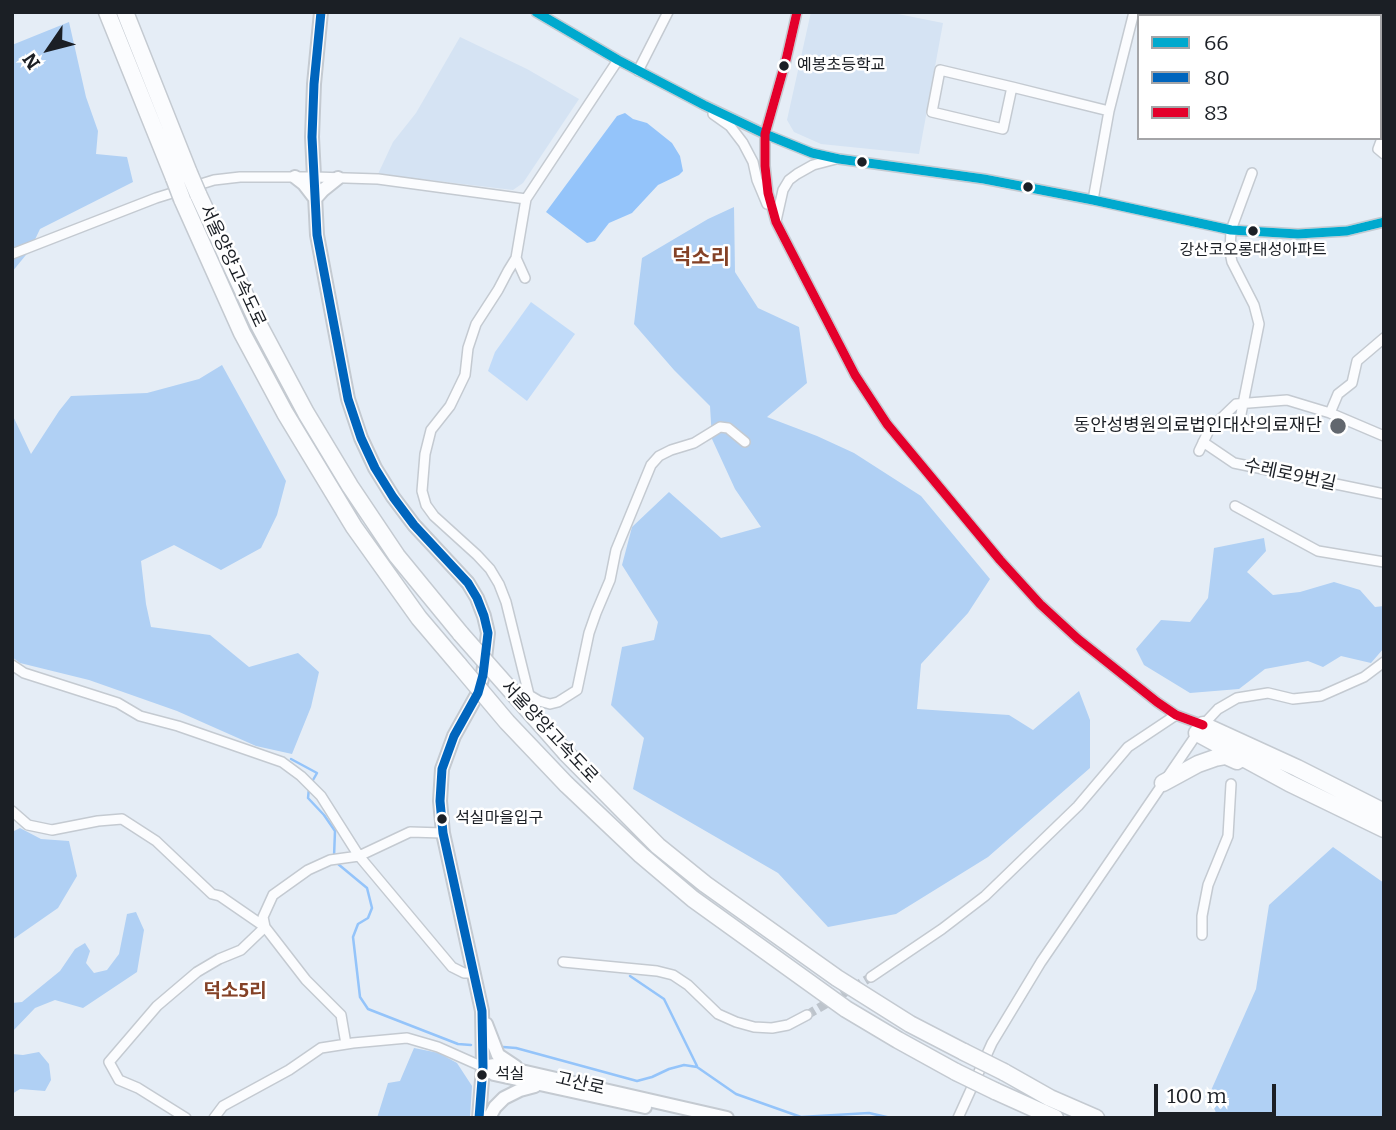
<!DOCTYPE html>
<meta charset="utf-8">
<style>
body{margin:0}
#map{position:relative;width:1396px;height:1130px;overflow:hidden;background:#e5edf6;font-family:Bitter,serif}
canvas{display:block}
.frame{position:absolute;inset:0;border:14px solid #1b1f25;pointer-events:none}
.legend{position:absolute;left:1137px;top:14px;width:245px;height:126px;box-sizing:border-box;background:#fff;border:2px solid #a4a5a8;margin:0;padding:9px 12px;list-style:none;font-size:21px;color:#1b1f25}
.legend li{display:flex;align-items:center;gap:14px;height:35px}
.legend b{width:35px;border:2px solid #a4a5a8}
.north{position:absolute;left:14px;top:14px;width:70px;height:70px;-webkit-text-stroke:5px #fff;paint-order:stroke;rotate:235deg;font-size:19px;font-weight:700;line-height:28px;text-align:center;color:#1b1f25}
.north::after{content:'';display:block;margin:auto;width:24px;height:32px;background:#1b1f25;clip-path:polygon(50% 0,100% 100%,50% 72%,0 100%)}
.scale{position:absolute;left:1154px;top:1084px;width:122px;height:32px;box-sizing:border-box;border:4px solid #1b1f25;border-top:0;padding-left:9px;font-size:21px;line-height:24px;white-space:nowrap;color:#1b1f25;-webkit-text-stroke:5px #fff;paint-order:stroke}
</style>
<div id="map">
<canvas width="1396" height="1130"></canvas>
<div class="frame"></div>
<ul class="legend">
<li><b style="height:9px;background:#00a9ce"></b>66</li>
<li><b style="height:9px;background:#0065bd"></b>80</li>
<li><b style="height:9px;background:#e4002b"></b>83</li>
</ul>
<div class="north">N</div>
<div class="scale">100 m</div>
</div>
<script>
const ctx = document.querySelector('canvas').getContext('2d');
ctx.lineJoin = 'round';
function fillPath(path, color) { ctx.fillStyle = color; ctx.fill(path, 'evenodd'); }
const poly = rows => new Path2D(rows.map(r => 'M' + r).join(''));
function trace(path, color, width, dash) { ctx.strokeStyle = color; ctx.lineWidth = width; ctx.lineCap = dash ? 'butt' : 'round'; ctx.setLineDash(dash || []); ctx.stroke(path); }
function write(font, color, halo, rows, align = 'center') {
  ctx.font = font + ' Bitter,"Noto Sans KR",serif'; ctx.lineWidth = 5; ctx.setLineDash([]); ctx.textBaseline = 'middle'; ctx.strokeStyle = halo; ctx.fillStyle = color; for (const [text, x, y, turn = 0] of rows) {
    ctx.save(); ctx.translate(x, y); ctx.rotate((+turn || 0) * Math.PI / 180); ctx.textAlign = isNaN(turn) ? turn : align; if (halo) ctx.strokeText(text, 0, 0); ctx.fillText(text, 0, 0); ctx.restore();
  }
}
const built = poly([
 [811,12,888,12,943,23,919,154,821,144,794,132,787,120],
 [460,37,527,69,579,99,523,183,513,190,378,174,393,142,416,113]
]);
const green = poly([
 [531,302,575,334,527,401,488,371,495,352]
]);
const forest = poly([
 [69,22,86,97,98,131,96,154,127,157,133,182,40,229,30,250,12,272,12,45],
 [734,207,735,272,758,308,799,327,807,383,767,417,817,436,854,453,921,496,990,579,968,613,921,664,917,709,1009,715,1033,730,1079,691,1090,720,1090,768,988,857,896,914,828,927,778,873,633,789,644,738,611,705,622,647,654,640,658,622,622,565,632,527,669,492,721,538,761,527,735,489,712,439,710,406,674,370,634,324,642,258,708,219],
 [222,365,286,481,277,515,261,548,221,570,174,545,141,561,146,604,151,627,210,635,249,667,298,653,319,672,311,707,292,754,256,746,177,711,89,680,20,663,12,657,12,414,31,454,59,411,71,396,147,393,199,379],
 [1264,538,1266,551,1247,572,1273,595,1300,592,1334,582,1360,590,1375,607,1384,606,1384,648,1371,663,1341,656,1323,667,1308,661,1265,669,1239,689,1190,693,1144,665,1136,649,1161,620,1190,622,1208,598,1214,548],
 [20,828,41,839,69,841,77,876,58,908,12,940,12,832],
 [1333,847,1384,883,1384,1118,1218,1118,1209,1095,1256,989,1269,905],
 [136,912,144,930,137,972,83,1008,55,1000,35,1008,12,1032,12,1003,22,1002,60,971,75,949,85,943,90,951,86,963,94,973,107,970,119,954,127,914],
 [414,1048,439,1053,457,1063,472,1086,470,1118,377,1118,388,1083,400,1081],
 [39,1052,49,1064,51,1080,45,1091,20,1089,12,1094,12,1054,23,1055]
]);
const water = poly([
 [625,113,633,119,647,123,672,143,680,156,683,171,679,175,658,185,632,213,609,223,595,241,587,243,546,212,617,116]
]);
const stream = poly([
 [291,759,317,773,313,780],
 [309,788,308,798,324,815,335,831,334,857],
 [338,864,367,888,372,908,368,918,358,924,353,937,360,997,368,1009,458,1044,471,1045],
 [630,976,664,999,697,1066],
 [503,1047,516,1048,637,1081,652,1077,669,1069,684,1065,697,1067,736,1094,801,1117,869,1113,891,1118]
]);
const streetTunnel = poly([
 [807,1015,871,977]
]);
const street = poly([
 [536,12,618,60,704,105,765,134,812,153,839,159,984,179,1093,200,1231,230,1298,234,1347,231,1384,222],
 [797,12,786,60,765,134,765,166,768,193,776,222,855,375,887,424,1000,560,1040,604,1078,639,1157,702,1176,715,1203,725],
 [638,71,668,12],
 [1012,87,1003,129,932,112,940,70,1012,87,1109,111],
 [713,114,730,126,743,143,753,162,757,180,767,204],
 [1384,140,1381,141,1378,149,1384,154],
 [1093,200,1109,111,1134,12],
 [776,221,783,190,789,180,797,174,813,165,836,159],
 [12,254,156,198,214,180,240,177,314,177,378,179,526,199],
 [525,278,516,258,526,199,618,60],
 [1330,413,1338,394,1352,383,1357,361,1384,338],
 [1240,419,1259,324,1254,305,1232,262,1230,252,1231,230,1252,173],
 [1203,442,1234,463,1384,494],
 [1199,451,1209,430,1236,404,1287,400,1330,413,1384,436],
 [1235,506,1318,551,1384,562],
 [12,665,24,673,118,703,140,716,178,726,282,762,301,776,321,796,359,856,452,967,464,973,474,973],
 [514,692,529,695,506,602,499,584,490,569,477,555,434,516,426,505,422,491,425,454,431,430,450,406,465,375,468,348,476,324,498,290,508,271,516,258],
 [529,695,539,701,550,704,558,702,577,690,589,633,596,613,610,580,616,550,651,465,659,456,671,450,694,443,720,427,728,428,745,442],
 [12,811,28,825,52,830,98,821,122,819,156,841,212,894,220,896,265,927,306,980,341,1015,346,1044],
 [1202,935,1202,916,1208,885,1228,836,1231,784],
 [563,962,657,971,673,975,688,985,718,1014,736,1022,754,1027,772,1028,788,1025,807,1015],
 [871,977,942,929,985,896,1078,806,1128,747,1176,715],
 [186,1118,138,1088,119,1080,109,1062,157,1006,197,972,219,959,241,950,265,927,263,917,273,895,308,870,330,860,359,856,410,832,443,833],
 [214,1118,223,1106,289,1070,321,1048,353,1043,407,1038,438,1047,483,1067],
 [958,1118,992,1043,1041,962,1203,725,1218,709,1237,698,1268,693,1293,699,1321,696,1364,677,1384,662]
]);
const secondary = poly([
 [321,12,314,84,312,137,317,235,348,399,361,438,375,468,393,497,414,525,468,583,477,598,484,616,488,633,483,675,478,693,454,736,442,769,440,801,443,833,482,1011,483,1067,479,1118],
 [295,177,304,184,314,197],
 [315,199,323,190,338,178],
 [486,1024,498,1055,516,1067],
 [483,1067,495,1065,727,1118],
 [483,1067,494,1074,645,1107],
 [489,1118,495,1107,504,1098,520,1090,535,1086]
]);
const highway = poly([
 [107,12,174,178],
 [125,12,189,173],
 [198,194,259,325,306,413,350,486,397,556,461,634],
 [182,199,242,333,285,413,354,527,419,618,459,665],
 [1203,725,1297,768,1384,812],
 [1197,733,1289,783,1384,829],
 [566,753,658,846,705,884,837,978,910,1024,964,1052],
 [1163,783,1198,764,1215,758,1226,756,1237,761],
 [566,784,641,855,693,899,846,1009,898,1040,956,1072],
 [1004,1072,1050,1098,1096,1118],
 [995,1091,1055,1118]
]);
const highwayBridge = poly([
 [189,173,198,194],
 [174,178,182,199],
 [461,634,566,753],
 [459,665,507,722,566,784],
 [964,1052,1004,1072],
 [956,1072,995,1091]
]);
const bus1 = poly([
 [536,12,618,60,704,105,765,134,812,153,839,159,984,179,1093,200,1231,230,1298,234,1347,231,1384,222]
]);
const bus2 = poly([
 [321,12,314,84,312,137,317,235,348,399,361,438,375,468,393,497,414,525,468,583,477,598,484,616,488,633,483,675,478,693,454,736,442,769,440,801,443,833,482,1011,483,1067,479,1118]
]);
const bus3 = poly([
 [797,12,786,60,765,134,765,166,768,193,776,222,855,375,887,424,1000,560,1040,604,1078,639,1157,702,1176,715,1203,725]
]);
const markers = [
 [784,66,6,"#1b1f25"],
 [862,162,6,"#1b1f25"],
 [1028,187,6,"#1b1f25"],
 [1253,231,6,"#1b1f25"],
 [1338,426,9,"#62676e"],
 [442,819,6,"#1b1f25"],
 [482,1075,6,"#1b1f25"]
];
const busNames = [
 ["예봉초등학교",797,66],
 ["강산코오롱대성아파트",1253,251,"center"],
 ["석실마을입구",455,819],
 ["석실",495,1075]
];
const streetNames = [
 ["서울양양고속도로",232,266,65],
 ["수레로9번길",1290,475,12],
 ["서울양양고속도로",549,732,47],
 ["고산로",580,1084,13]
];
const poiNames = [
 ["동안성병원의료법인대산의료재단",1322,426]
];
const neighbourhoodNames = [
 ["덕소5리",235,992]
];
const quarterNames = [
 ["덕소리",701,258]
];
fillPath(built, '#d5e3f3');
fillPath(green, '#c1dbf9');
fillPath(forest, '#b0d0f4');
fillPath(water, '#94c4fa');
trace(stream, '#94c4fa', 2.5);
trace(streetTunnel, '#bdc4cc', 9, [9, 4.5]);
trace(street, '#c4cad1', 12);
trace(secondary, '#c4cad1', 16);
trace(highway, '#c4cad1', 19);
trace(street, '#fbfcfe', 9);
trace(secondary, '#fbfcfe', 12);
trace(highway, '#fbfcfe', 16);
trace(highwayBridge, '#c4cad1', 19, []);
trace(highwayBridge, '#fbfcfe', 16);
trace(bus1, '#00a9ce', 9);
trace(bus2, '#0065bd', 9);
trace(bus3, '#e4002b', 9);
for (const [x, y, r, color] of markers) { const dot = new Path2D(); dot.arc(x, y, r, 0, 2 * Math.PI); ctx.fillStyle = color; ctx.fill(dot); trace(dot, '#fff', 2.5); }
write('16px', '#1b1f25', '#fff', busNames, 'left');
write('18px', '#1b1f25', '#fff', streetNames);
write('18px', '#1b1f25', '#fff', poiNames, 'right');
write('bold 19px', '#844126', '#fff', neighbourhoodNames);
write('bold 21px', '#844126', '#fff', quarterNames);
</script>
